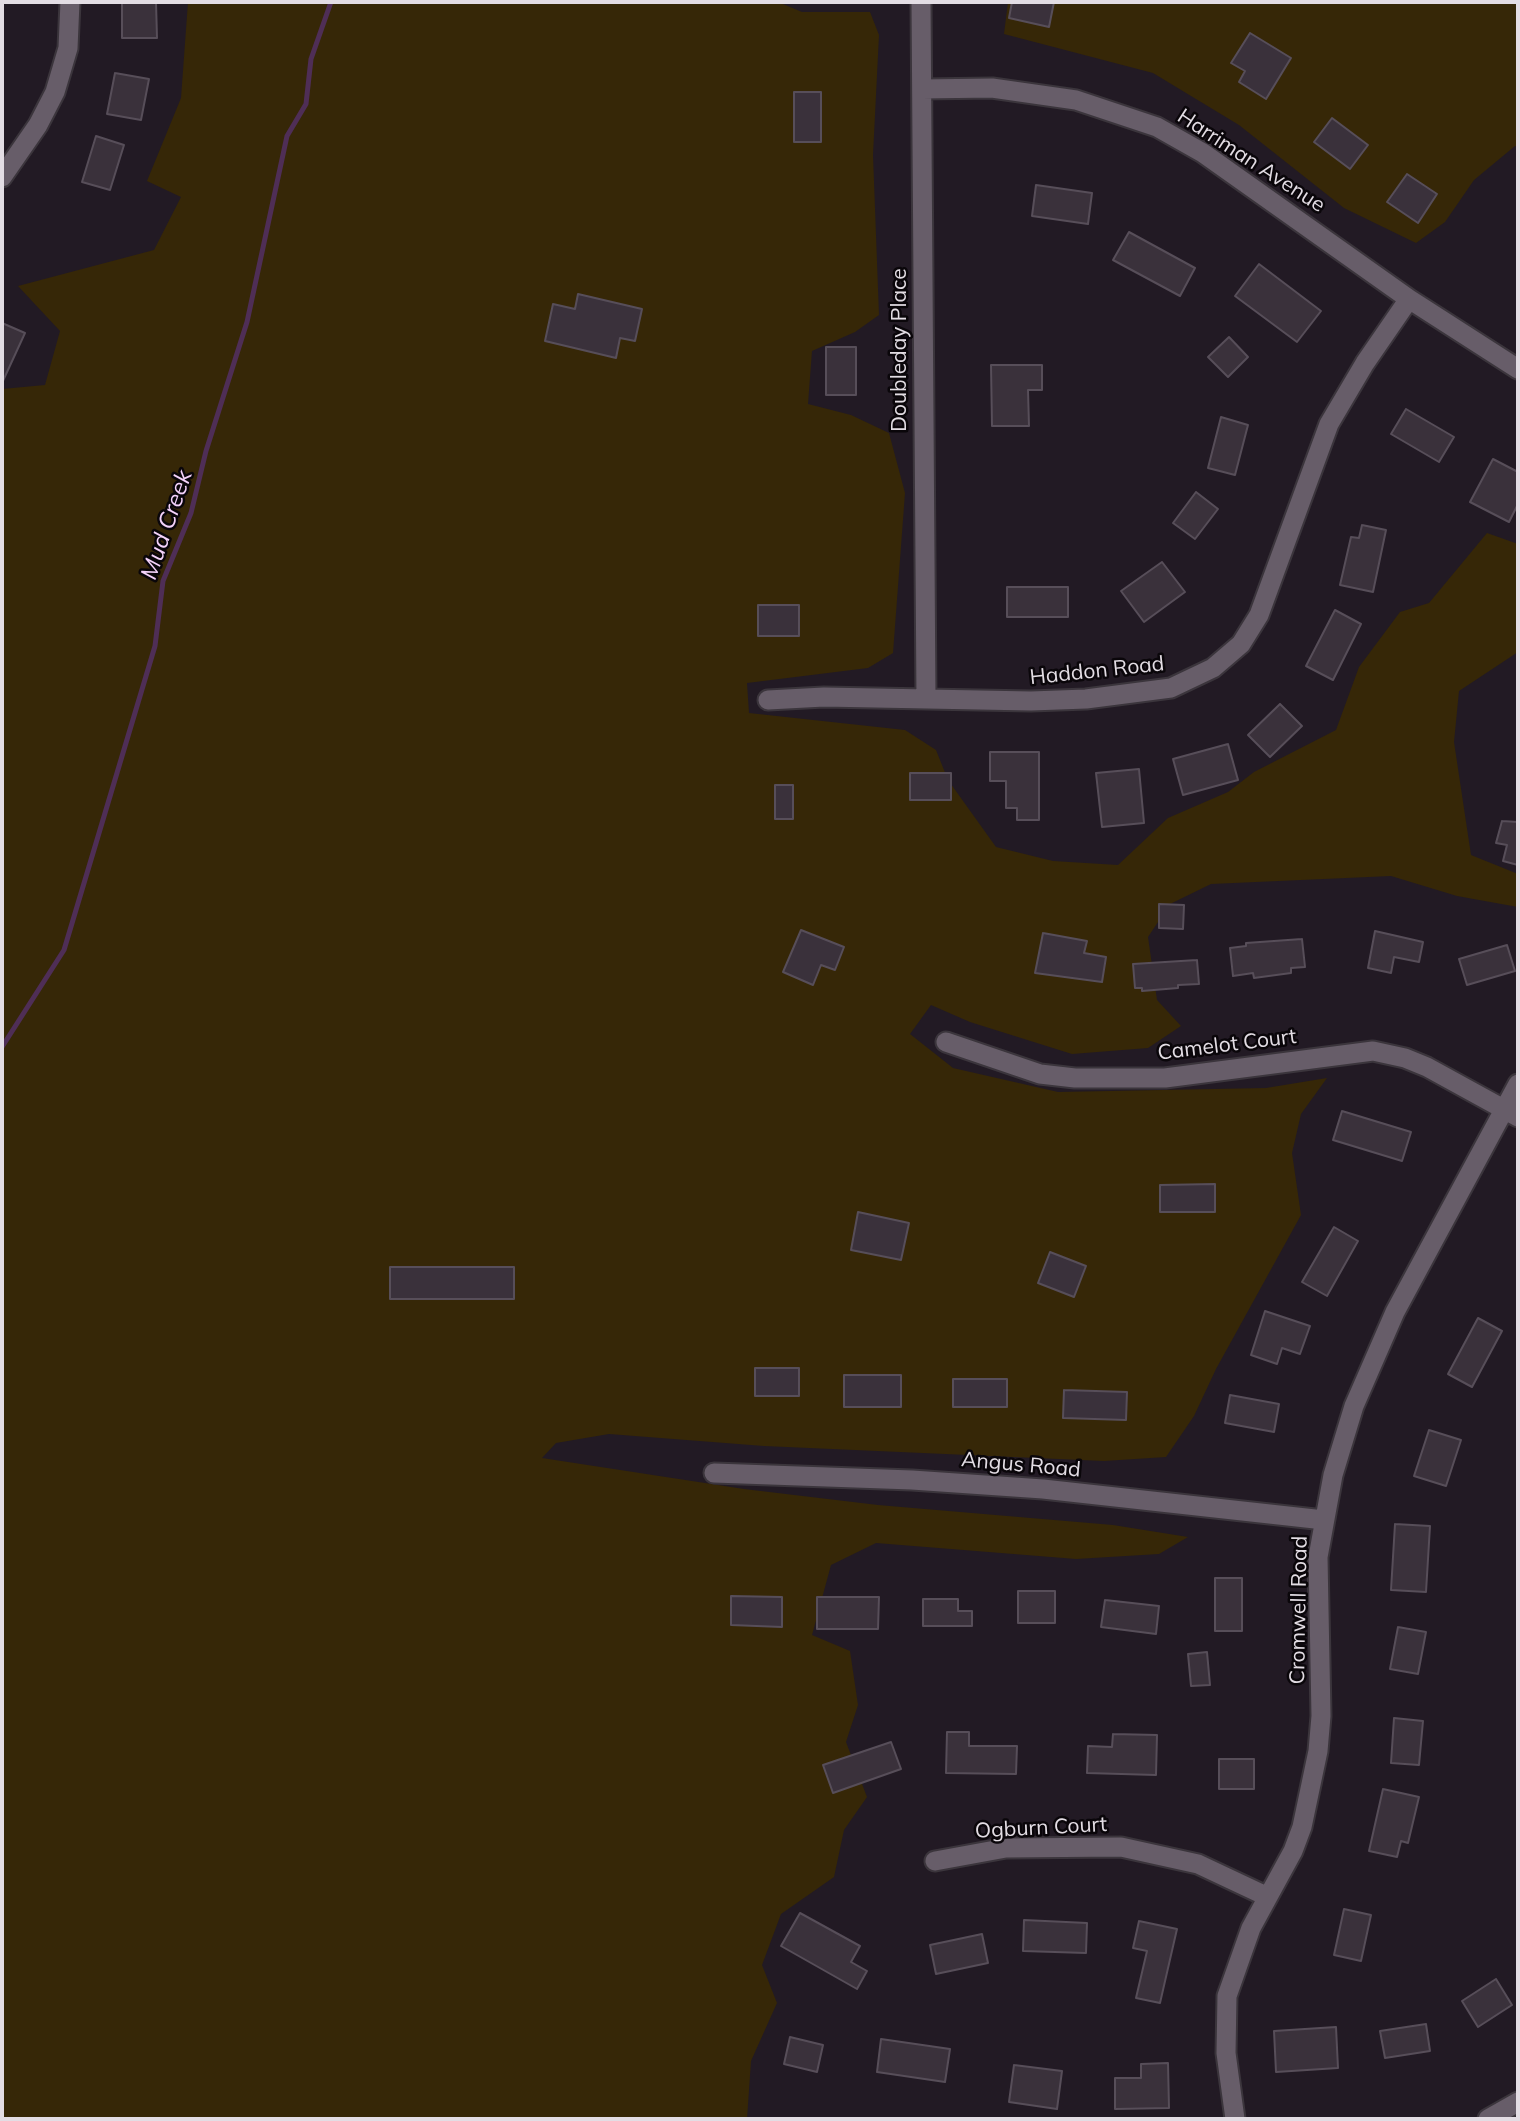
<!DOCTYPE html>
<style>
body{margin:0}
#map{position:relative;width:1520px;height:2121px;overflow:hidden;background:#221a24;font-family:Mulish,sans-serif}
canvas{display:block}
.frame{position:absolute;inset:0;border:4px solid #e3dde4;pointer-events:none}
</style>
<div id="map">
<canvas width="1520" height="2121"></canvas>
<div class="frame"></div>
</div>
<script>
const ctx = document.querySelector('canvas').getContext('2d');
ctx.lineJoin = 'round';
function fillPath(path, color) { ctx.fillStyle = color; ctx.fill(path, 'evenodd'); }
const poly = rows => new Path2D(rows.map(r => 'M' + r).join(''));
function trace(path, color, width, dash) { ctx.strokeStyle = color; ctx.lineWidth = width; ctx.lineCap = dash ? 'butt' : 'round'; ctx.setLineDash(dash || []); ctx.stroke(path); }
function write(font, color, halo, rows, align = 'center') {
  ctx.font = font + ' Mulish,sans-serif'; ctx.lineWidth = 5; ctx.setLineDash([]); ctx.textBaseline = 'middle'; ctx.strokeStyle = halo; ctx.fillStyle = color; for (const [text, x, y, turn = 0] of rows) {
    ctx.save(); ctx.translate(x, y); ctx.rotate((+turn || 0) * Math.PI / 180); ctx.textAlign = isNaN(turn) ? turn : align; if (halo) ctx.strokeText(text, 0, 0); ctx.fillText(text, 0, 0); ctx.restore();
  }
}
const green = poly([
 [188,2,778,2,802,12,870,12,879,35,873,155,879,315,855,332,812,351,808,404,851,415,889,433,905,493,893,653,868,668,747,683,749,713,905,730,936,750,948,780,996,847,1053,861,1118,865,1168,818,1228,792,1254,772,1336,730,1359,667,1400,612,1429,603,1487,533,1518,544,1518,652,1459,691,1454,742,1471,855,1518,874,1518,907,1457,896,1391,876,1211,884,1170,904,1148,937,1157,1000,1181,1026,1148,1048,1072,1054,970,1022,931,1005,910,1034,953,1068,1058,1092,1266,1088,1327,1078,1301,1114,1292,1153,1301,1215,1216,1369,1194,1416,1166,1457,1104,1461,764,1446,609,1434,556,1443,542,1458,744,1489,878,1505,1113,1525,1188,1537,1159,1554,1076,1559,876,1543,831,1565,812,1635,850,1651,858,1705,846,1742,867,1797,844,1830,834,1877,781,1914,762,1965,777,2003,751,2061,747,2119,2,2119,2,389,45,385,60,331,18,286,154,250,181,197,147,181,181,98],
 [1008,2,1518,2,1518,147,1515,146,1474,180,1445,222,1416,243,1344,208,1239,125,1153,73,1004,34]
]);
const stream = poly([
 [2,1047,64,950,155,646,163,581,191,513,206,451,247,322,287,136,306,104,311,59,331,2]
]);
const building = poly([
 [122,2,156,2,157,38,122,38,122,2],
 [1012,2,1054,2,1049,27,1009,18,1012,2],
 [1250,33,1291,58,1266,99,1239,82,1245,71,1231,63,1250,33],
 [115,73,149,79,141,120,107,114,115,73],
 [794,92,821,92,821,142,794,142,794,92],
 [1332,118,1368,145,1350,169,1314,142,1332,118],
 [96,136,124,145,110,190,82,182,96,136],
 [1407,174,1437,194,1418,223,1387,202,1407,174],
 [1036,185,1092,193,1088,224,1032,216,1036,185],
 [1129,232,1195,268,1180,296,1113,260,1129,232],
 [1259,264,1321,311,1297,342,1235,296,1259,264],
 [578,294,642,309,635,341,620,338,616,358,545,341,553,304,575,309,578,294],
 [2,323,25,333,2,383,2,323],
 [1229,337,1248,357,1228,377,1208,357,1229,337],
 [826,347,856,347,856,395,826,395,826,347],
 [991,365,1042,365,1042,390,1028,390,1029,426,992,426,991,365],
 [1406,409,1454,437,1439,462,1391,434,1406,409],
 [1221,417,1248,425,1235,475,1208,468,1221,417],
 [1493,459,1518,472,1518,504,1509,522,1470,502,1493,459],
 [1196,492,1218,509,1195,539,1173,523,1196,492],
 [1362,525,1386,530,1373,592,1340,585,1351,537,1359,538,1362,525],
 [1162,562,1185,592,1144,622,1121,591,1162,562],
 [1007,587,1068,587,1068,617,1007,617,1007,587],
 [758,605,799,605,799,636,758,636,758,605],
 [1335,610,1361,624,1333,680,1306,666,1335,610],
 [1280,704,1302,726,1270,757,1248,735,1280,704],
 [1228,744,1238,780,1183,795,1173,759,1228,744],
 [990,752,1039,752,1039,820,1017,820,1017,808,1006,808,1006,781,990,781,990,752],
 [1139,769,1144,823,1102,827,1096,773,1139,769],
 [910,773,951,773,951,800,910,800,910,773],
 [775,785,793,785,793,819,775,819,775,785],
 [1502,821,1518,822,1518,865,1503,861,1507,845,1496,843,1502,821],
 [1159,904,1184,905,1183,929,1159,928,1159,904],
 [801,930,844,947,835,970,821,965,813,985,783,972,801,930],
 [1375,931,1423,942,1419,962,1394,957,1391,973,1368,968,1375,931],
 [1043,933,1087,941,1084,953,1106,957,1102,982,1035,973,1043,933],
 [1302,939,1305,967,1291,968,1291,973,1254,978,1253,973,1233,976,1230,948,1246,946,1246,943,1302,939],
 [1507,945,1515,971,1467,985,1459,959,1507,945],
 [1197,960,1199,984,1178,985,1178,988,1142,991,1142,988,1135,988,1133,964,1197,960],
 [1342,1111,1411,1132,1402,1161,1333,1140,1342,1111],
 [1215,1184,1215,1212,1160,1212,1160,1185,1215,1184],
 [858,1212,909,1223,901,1260,851,1250,858,1212],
 [1334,1227,1358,1241,1327,1296,1302,1282,1334,1227],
 [1050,1252,1086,1266,1074,1297,1038,1283,1050,1252],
 [390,1267,514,1267,514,1299,390,1299,390,1267],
 [1265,1311,1310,1326,1300,1354,1282,1348,1277,1364,1251,1355,1265,1311],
 [1478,1318,1502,1331,1472,1387,1448,1374,1478,1318],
 [755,1368,799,1368,799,1396,755,1396,755,1368],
 [844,1375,901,1375,901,1407,844,1407,844,1375],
 [953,1379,1007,1379,1007,1407,953,1407,953,1379],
 [1064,1390,1127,1392,1126,1420,1063,1418,1064,1390],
 [1230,1395,1279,1404,1274,1432,1225,1423,1230,1395],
 [1429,1430,1461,1440,1446,1486,1414,1476,1429,1430],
 [1395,1524,1430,1526,1426,1592,1391,1590,1395,1524],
 [1215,1578,1242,1578,1242,1631,1215,1631,1215,1578],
 [1018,1591,1055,1591,1055,1623,1018,1623,1018,1591],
 [731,1596,782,1597,782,1627,731,1625,731,1596],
 [817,1597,879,1597,878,1629,817,1629,817,1597],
 [923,1599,958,1599,958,1611,972,1611,972,1626,923,1626,923,1599],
 [1105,1600,1159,1606,1156,1634,1101,1627,1105,1600],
 [1398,1627,1426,1632,1418,1674,1390,1669,1398,1627],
 [1207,1652,1210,1685,1191,1686,1188,1654,1207,1652],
 [1394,1718,1423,1721,1419,1765,1391,1763,1394,1718],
 [947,1732,969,1732,969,1746,1017,1746,1016,1774,946,1773,947,1732],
 [1113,1734,1157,1735,1156,1775,1087,1773,1088,1746,1112,1747,1113,1734],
 [891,1742,901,1769,833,1793,823,1765,891,1742],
 [1219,1759,1254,1759,1254,1789,1219,1789,1219,1759],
 [1383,1789,1419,1797,1408,1843,1401,1841,1397,1857,1369,1851,1383,1789],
 [1344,1909,1371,1915,1361,1961,1334,1955,1344,1909],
 [800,1913,860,1946,851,1962,867,1971,857,1989,781,1946,800,1913],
 [1024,1920,1087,1923,1086,1953,1023,1951,1024,1920],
 [1139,1921,1177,1929,1160,2003,1136,1998,1147,1951,1133,1948,1139,1921],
 [982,1934,988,1963,936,1974,930,1945,982,1934],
 [1496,1979,1512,2005,1478,2027,1462,2001,1496,1979],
 [1426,2024,1430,2051,1385,2058,1380,2031,1426,2024],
 [1336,2027,1338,2068,1276,2072,1274,2031,1336,2027],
 [790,2037,823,2045,817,2072,784,2064,790,2037],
 [881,2039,950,2049,945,2082,877,2072,881,2039],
 [1168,2063,1169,2108,1115,2109,1115,2078,1141,2078,1141,2064,1168,2063],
 [1014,2065,1062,2071,1057,2109,1009,2102,1014,2065]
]);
const minor = poly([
 [921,2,926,698],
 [922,89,992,88,1076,100,1157,127,1203,153,1409,299,1518,369],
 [2,177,38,125,55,92,68,48,70,2],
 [768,700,824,697,1031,701,1086,699,1171,688,1213,668,1241,644,1259,615,1329,424,1365,363,1409,299],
 [946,1042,1040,1074,1075,1078,1165,1078,1373,1051,1405,1058,1427,1067,1518,1117],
 [714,1473,912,1480,1043,1489,1324,1520],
 [935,1861,1006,1848,1121,1847,1198,1864,1266,1896],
 [1235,2119,1226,2053,1227,1996,1251,1928,1293,1851,1302,1827,1318,1751,1321,1716,1318,1557,1333,1475,1354,1406,1395,1312,1518,1084],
 [1488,2119,1518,2102]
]);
const streetNames = [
 ["Harriman Avenue",1251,161,33],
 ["Doubleday Place",900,350,-90],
 ["Haddon Road",1097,671,-6],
 ["Camelot Court",1227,1045,-7],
 ["Angus Road",1021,1465,5],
 ["Cromwell Road",1299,1610,-89],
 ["Ogburn Court",1041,1828,-3]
];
const waterNames = [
 ["Mud Creek",167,525,-71]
];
fillPath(green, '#362707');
trace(stream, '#4f2e56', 5);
fillPath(building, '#3a313b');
trace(building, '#574e59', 2);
trace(minor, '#3b353c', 23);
trace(minor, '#675d69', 19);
write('21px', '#e3dde4', '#0a060a', streetNames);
write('italic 23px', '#f5d3fb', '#0a060a', waterNames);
</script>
